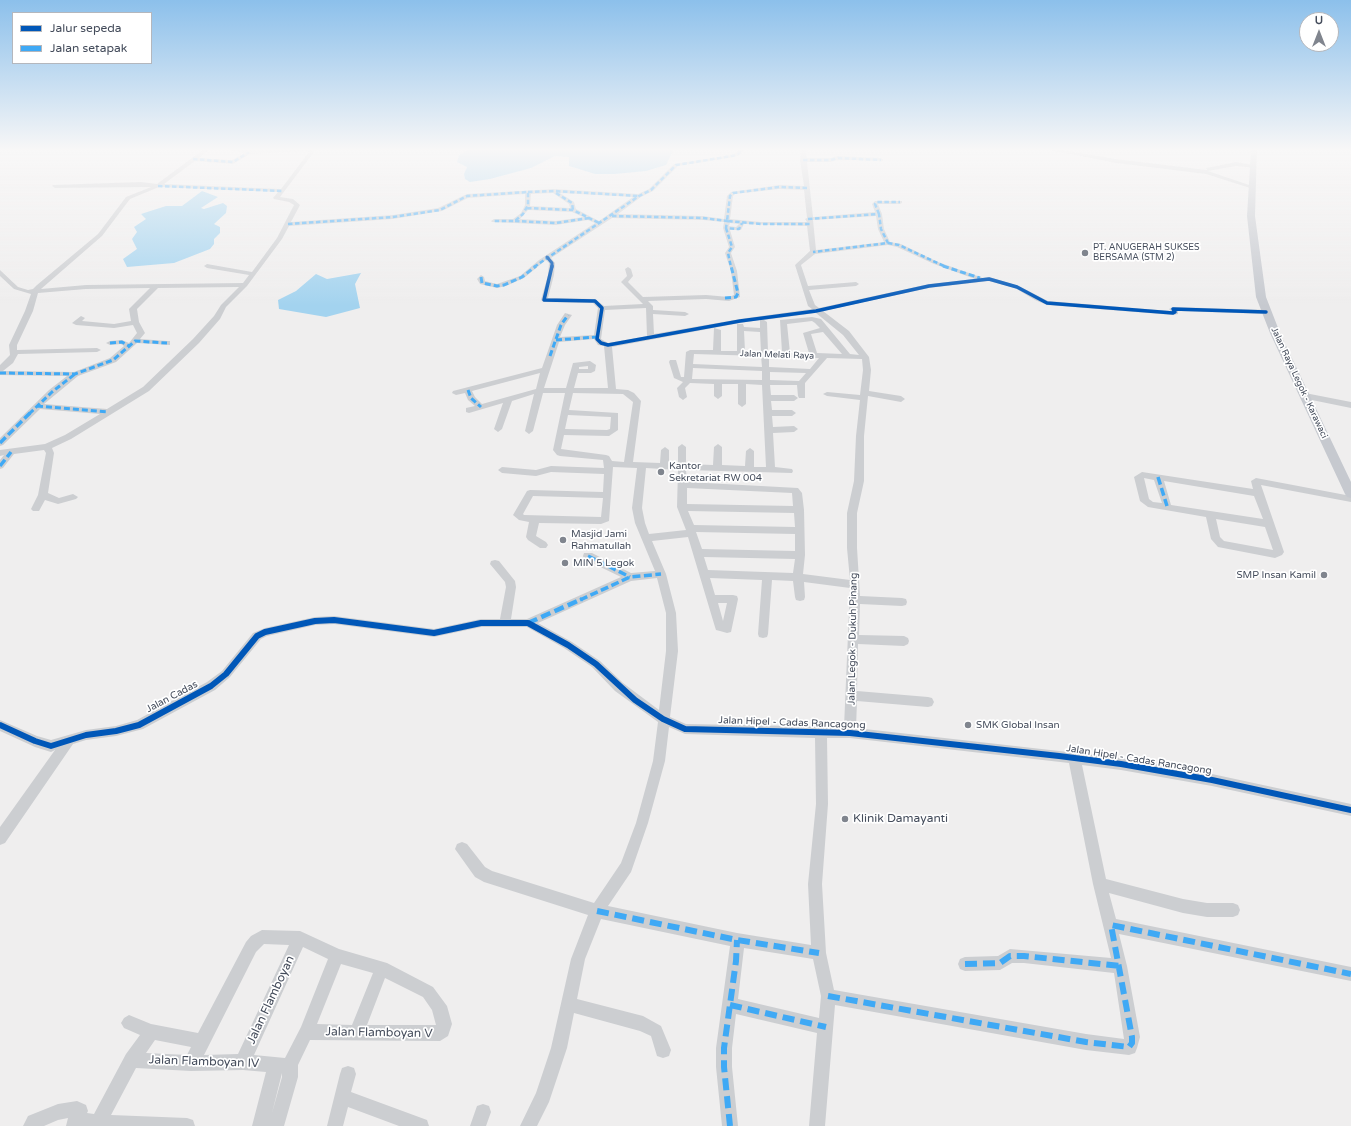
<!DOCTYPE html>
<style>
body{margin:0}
#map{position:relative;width:1351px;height:1126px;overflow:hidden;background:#efeeee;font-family:"Varela Round",sans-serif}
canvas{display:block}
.legend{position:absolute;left:12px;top:12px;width:140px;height:52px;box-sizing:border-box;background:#fff;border:1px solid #b4b7bd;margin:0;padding:5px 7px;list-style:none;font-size:12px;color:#444c5b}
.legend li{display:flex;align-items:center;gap:8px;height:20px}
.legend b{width:20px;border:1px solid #b4b7bd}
.north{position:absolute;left:1299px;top:12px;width:40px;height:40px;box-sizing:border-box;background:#fff;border:1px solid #b4b7bd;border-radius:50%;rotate:0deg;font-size:11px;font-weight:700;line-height:16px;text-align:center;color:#444c5b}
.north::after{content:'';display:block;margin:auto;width:14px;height:18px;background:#80858e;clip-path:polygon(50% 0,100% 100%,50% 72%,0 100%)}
</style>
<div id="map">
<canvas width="1351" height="1126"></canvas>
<ul class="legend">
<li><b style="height:5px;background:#0057b8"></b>Jalur sepeda</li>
<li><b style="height:5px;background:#3fa9f5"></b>Jalan setapak</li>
</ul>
<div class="north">U</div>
</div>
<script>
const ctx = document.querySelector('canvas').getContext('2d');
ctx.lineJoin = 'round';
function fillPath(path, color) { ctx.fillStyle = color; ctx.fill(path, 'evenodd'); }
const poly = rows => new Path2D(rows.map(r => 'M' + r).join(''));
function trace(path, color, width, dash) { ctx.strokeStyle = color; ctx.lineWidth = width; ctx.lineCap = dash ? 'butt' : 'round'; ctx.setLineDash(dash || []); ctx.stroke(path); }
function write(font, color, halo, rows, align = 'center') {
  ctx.font = font + ' "Varela Round",sans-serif'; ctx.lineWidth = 3.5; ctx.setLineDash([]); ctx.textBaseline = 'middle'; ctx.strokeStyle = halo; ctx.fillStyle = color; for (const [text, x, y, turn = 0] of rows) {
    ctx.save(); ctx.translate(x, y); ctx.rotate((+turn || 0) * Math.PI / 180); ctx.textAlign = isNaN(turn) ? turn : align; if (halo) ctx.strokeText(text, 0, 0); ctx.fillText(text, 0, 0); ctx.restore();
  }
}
const water = poly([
 [470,149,674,149,666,165,646,171,615,174,595,174,569,166,569,157,555,156,531,168,490,179,470,182,465,179,464,174,467,167,457,162,459,155],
 [202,191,218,197,201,208,204,209,223,203,227,206,226,213,214,224,220,227,220,233,214,239,214,244,210,249,174,263,127,267,123,259,137,249,132,239,137,232,134,227,146,219,141,214,166,206,182,206],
 [361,273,355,284,360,308,326,317,279,309,278,300,296,291,316,274,327,279]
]);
const minor = poly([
 [204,149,210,149,199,158,232,160,245,153,229,150,229,149,249,150,282,149,314,150,314,152,280,197,293,199,300,205,291,222,393,215,438,208,467,194,554,189,638,194,649,189,674,164,731,155,736,153,740,149,744,149,740,155,734,157,678,166,653,191,641,197,618,214,703,216,724,219,727,196,731,192,779,185,804,186,800,160,801,149,806,149,807,158,830,158,838,156,881,158,883,159,883,161,838,160,830,162,807,162,813,217,875,212,872,204,875,201,902,201,902,203,900,204,878,204,882,214,884,229,890,242,901,244,938,262,983,278,989,277,1019,286,1048,301,1171,311,1169,309,1173,307,1269,310,1270,312,1266,314,1178,311,1178,314,1173,315,1047,305,1035,300,1015,288,989,281,929,288,823,311,849,331,869,357,871,370,869,391,901,396,905,399,901,402,868,396,864,436,864,481,857,513,857,548,860,596,902,598,906,599,907,602,906,605,902,606,860,604,859,635,904,636,908,638,909,641,908,644,904,646,858,644,857,691,928,697,932,698,934,702,932,706,928,707,857,701,856,728,1121,758,1212,774,1351,804,1351,816,1212,786,1121,770,1082,765,1106,879,1183,899,1207,903,1233,903,1238,905,1240,910,1238,915,1233,917,1207,917,1183,913,1109,893,1116,919,1351,967,1351,981,1119,934,1127,966,1140,1037,1137,1048,1135,1053,1129,1055,1086,1050,835,1005,825,1126,809,1126,817,1033,736,1014,732,1048,732,1067,738,1126,722,1126,716,1067,716,1048,730,946,601,919,585,959,577,999,643,1016,661,1026,671,1050,669,1056,663,1058,657,1056,651,1036,640,1031,574,1013,567,1048,549,1102,537,1126,520,1126,536,1093,551,1048,571,959,588,915,484,882,475,877,455,849,457,844,462,842,467,844,485,867,492,871,594,903,621,863,636,823,653,761,658,722,615,691,592,667,564,648,527,627,481,627,434,637,334,624,315,625,267,636,261,639,230,677,215,690,143,729,116,736,86,740,73,744,5,843,0,845,0,827,55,750,51,752,35,747,0,731,0,720,37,736,51,740,86,730,116,726,137,720,207,682,222,671,253,633,265,628,315,617,334,616,434,629,481,619,500,619,506,587,505,582,490,564,491,561,495,560,499,561,515,581,516,587,511,619,527,619,621,577,584,559,583,556,584,553,592,553,631,573,655,571,635,523,632,508,637,468,613,467,609,521,601,524,539,523,536,536,546,542,548,545,546,548,540,548,528,540,526,537,529,522,519,520,513,515,527,491,530,490,603,492,604,474,551,472,536,476,502,473,498,470,502,467,536,470,551,466,604,468,603,460,560,456,557,455,553,450,565,393,543,393,533,431,529,434,525,431,534,394,512,401,502,429,498,432,494,429,503,403,469,413,466,412,466,408,475,406,468,400,465,393,456,395,452,393,453,391,542,368,557,325,565,313,572,315,565,325,560,337,594,335,598,308,593,303,544,302,541,300,548,275,549,263,546,260,524,278,506,286,497,288,480,284,477,279,481,275,484,277,485,281,497,284,520,276,539,260,595,223,588,220,556,225,492,222,491,221,494,219,513,219,521,213,525,205,525,194,468,198,442,211,393,219,289,226,282,239,247,286,226,307,220,319,199,343,149,391,71,439,52,448,54,453,48,493,59,498,73,494,78,497,76,499,58,504,45,500,39,511,33,511,31,509,38,495,46,453,44,450,14,454,3,468,0,469,0,460,4,455,0,456,0,450,45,444,65,435,100,414,40,409,3,445,0,446,0,438,49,390,67,376,0,375,0,365,10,355,9,345,25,311,31,294,14,289,0,276,0,270,18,287,28,290,33,289,37,285,98,234,126,197,151,187,55,188,52,186,53,185,141,182,157,184,204,149],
 [305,151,309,152,281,189,164,184,195,161,233,164,250,154,305,151],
 [159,187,278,192,273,198,274,199,289,202,294,205,277,238,252,272,207,264,204,266,207,268,249,275,243,283,86,285,41,289,102,236,130,199,159,187],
 [779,189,804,190,807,218,805,219,807,222,761,222,730,219,733,196,735,194,779,189],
 [553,193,569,204,570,208,530,206,531,194,553,193],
 [560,193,633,197,599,221,576,209,574,202,560,193],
 [528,210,572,212,583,217,556,221,520,219,528,210],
 [876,216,878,229,884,242,816,250,813,220,876,216],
 [612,218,703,220,724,222,723,228,729,247,725,253,731,271,734,295,729,297,706,295,643,297,628,282,633,276,631,269,628,267,625,269,627,276,621,282,643,304,604,306,595,299,548,298,554,275,555,263,551,258,612,218],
 [730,223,739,224,736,227,729,226,730,223],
 [744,224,807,226,810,251,795,265,808,306,812,309,740,319,654,334,653,314,685,316,689,314,685,312,653,310,653,306,648,301,706,299,729,301,740,297,737,271,731,253,735,247,730,230,741,230,744,224],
 [888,245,897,247,934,264,975,279,929,284,819,308,815,305,809,290,856,286,859,284,856,282,808,286,801,265,815,254,888,245],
 [239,287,221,305,214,316,193,339,143,387,107,409,44,404,78,376,116,362,137,343,170,345,170,341,167,341,140,339,145,333,139,322,137,309,158,288,239,287],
 [150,288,129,309,131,321,114,324,82,321,85,318,81,316,72,323,76,325,114,328,133,325,137,333,129,343,122,340,110,341,106,343,110,345,121,344,124,346,110,358,74,372,3,371,13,363,18,354,97,352,101,350,97,348,17,350,17,345,33,311,38,293,86,289,150,288],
 [646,308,647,336,608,343,601,339,605,310,646,308],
 [816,313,843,335,859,355,850,354,821,319,812,317,780,320,782,352,768,352,767,322,764,320,816,313],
 [760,320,760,328,744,327,743,324,737,324,737,351,721,351,721,330,714,328,713,350,690,350,686,352,684,377,681,377,676,360,670,360,669,362,674,378,683,382,677,388,679,397,683,400,687,397,685,388,690,383,714,384,714,396,718,399,722,396,722,384,738,384,738,404,742,407,746,404,746,384,762,385,766,467,754,467,754,451,750,448,746,451,745,466,722,465,722,447,718,444,714,447,713,465,686,464,686,447,682,444,678,447,678,464,669,463,669,450,665,447,661,450,660,463,633,462,641,401,634,393,628,390,616,389,612,347,740,323,760,320],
 [812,321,815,323,820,328,803,333,809,353,790,353,787,324,812,321],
 [744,331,760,332,761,352,745,351,744,331],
 [823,332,842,354,817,353,811,334,823,332],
 [594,339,598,345,604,346,608,388,574,388,578,373,591,373,595,371,596,365,590,361,573,363,566,388,544,388,559,342,594,339],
 [694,354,761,356,762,367,693,364,694,354],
 [769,357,814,358,819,358,810,369,769,367,769,357],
 [827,358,862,359,863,370,860,395,827,392,823,394,827,396,860,400,856,436,854,481,847,513,847,548,850,580,803,574,805,555,804,510,802,493,798,488,687,482,686,470,792,473,793,471,792,469,775,467,773,433,794,432,798,429,794,426,773,427,772,416,792,416,796,413,792,410,772,410,771,401,794,401,798,398,794,395,771,395,770,385,797,385,798,396,799,398,805,398,805,383,827,358],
 [588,366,588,369,579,369,579,367,588,366],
 [693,368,762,371,762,380,692,379,693,368],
 [770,372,806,373,799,381,770,380,770,372],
 [540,373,536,389,482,404,475,397,472,391,540,373],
 [573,393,623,394,633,402,624,462,612,461,609,456,606,455,561,449,564,435,609,436,618,430,618,413,569,410,573,393],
 [568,415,611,417,610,429,607,430,565,429,568,415],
 [646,468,678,470,677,507,686,530,649,534,645,523,642,508,646,468],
 [687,488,792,493,793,506,687,504,687,488],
 [533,496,603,498,601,517,524,515,523,514,533,496],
 [688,511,794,513,795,527,694,525,688,511],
 [696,532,795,534,795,551,702,549,696,532],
 [688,537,715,627,716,630,720,631,727,633,731,632,738,599,737,596,733,595,715,595,710,578,762,580,758,634,759,637,763,638,767,637,768,634,772,580,793,581,795,597,796,600,800,601,804,600,805,597,804,582,850,588,844,727,686,724,670,717,678,651,676,613,666,574,652,541,688,537],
 [704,557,795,559,793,573,708,570,704,557],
 [657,578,666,613,666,651,659,710,623,683,600,661,572,642,538,623,631,581,657,578],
 [718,603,727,603,723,621,718,603],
 [669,727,685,734,815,738,816,804,808,884,811,945,737,933,608,906,631,872,648,823,665,761,669,727],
 [827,738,850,738,1069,763,1093,884,1111,958,1010,949,998,956,965,957,960,959,958,964,960,969,965,971,1000,970,1012,963,1024,963,1114,973,1124,1039,1086,1034,834,990,826,953,822,884,828,804,827,738],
 [744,948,813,959,821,996,819,1018,738,999,744,948],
 [1045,149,1055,149,1116,159,1207,170,1206,168,1236,162,1253,165,1255,166,1255,168,1236,166,1208,171,1255,187,1250,188,1206,174,1116,163,1045,149],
 [1305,393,1351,402,1351,408,1302,398,1301,396,1305,393],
 [1142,472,1253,489,1251,481,1256,478,1351,496,1351,502,1261,485,1284,552,1282,555,1275,558,1218,547,1211,539,1206,517,1148,507,1140,501,1134,477,1142,472],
 [1144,478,1154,480,1162,503,1153,502,1149,499,1144,478],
 [1164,481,1254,496,1263,519,1171,505,1164,481],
 [1216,519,1265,527,1273,550,1224,541,1220,537,1216,519],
 [262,930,300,931,339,949,387,963,433,987,447,1006,452,1024,448,1036,440,1041,310,1040,298,1065,298,1077,284,1126,252,1126,266,1072,243,1070,191,1071,136,1068,111,1115,187,1118,193,1120,195,1126,66,1126,68,1118,58,1120,44,1126,23,1126,28,1116,58,1104,77,1101,86,1105,88,1111,87,1113,94,1114,126,1054,140,1035,124,1028,121,1023,124,1018,129,1015,151,1024,198,1033,246,942,251,936,262,930],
 [264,944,289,945,238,1054,204,1055,256,952,264,944],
 [303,947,328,959,301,1027,285,1058,254,1055,303,947],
 [341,964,373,973,352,1025,317,1024,341,964],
 [385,978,423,997,432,1010,436,1025,367,1025,385,978],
 [155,1040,191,1047,187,1055,146,1053,155,1040],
 [282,1073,282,1077,272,1113,282,1073],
 [348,1066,354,1068,356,1074,351,1092,427,1120,429,1126,399,1126,348,1107,343,1126,327,1126,340,1074,342,1068,348,1066],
 [483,1104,489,1106,491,1112,486,1126,470,1126,477,1106,483,1104]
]);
const major = poly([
 [1251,149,1257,149,1255,216,1266,297,1280,333,1351,482,1351,498,1347,497,1345,494,1270,333,1256,297,1247,216,1251,149]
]);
const quietFar4 = poly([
 [193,159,233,162,249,152],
 [803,160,830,160,838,158,881,160],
 [158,186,283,191],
 [807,188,779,187,733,193,730,196,727,221,761,224,810,224],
 [528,192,554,191,639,196],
 [556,193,572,203,573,210],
 [527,208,573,210,599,223],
 [879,214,875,204,877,202,900,202],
 [612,216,703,218,727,221,726,228,736,229,739,229,742,223],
 [808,219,879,214,881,229,888,243,813,252],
 [515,221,556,223,589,218],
 [288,224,393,217,440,210,467,196,528,192,528,205,523,214,515,221,494,221],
 [726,228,732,247,728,253,731,267],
 [888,243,899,245,946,267],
 [534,267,639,196,651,190,676,165,732,156,738,154,742,149]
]);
const quietFar3 = poly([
 [943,266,980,278],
 [481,277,482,283,497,286,504,285,522,277,536,266],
 [725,298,736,297,738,293,731,266],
 [556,340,597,337],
 [110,343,122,342,129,346],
 [550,356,561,325,568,315],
 [0,373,75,374,113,360,135,341,167,343],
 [468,390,471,398,481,407],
 [37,406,108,412],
 [29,414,52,392,75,374]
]);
const quietFar2 = poly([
 [0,443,30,413],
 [0,466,11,452],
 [1158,477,1167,506],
 [588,556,630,577],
 [580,600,630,577,661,574]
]);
const quietFar1 = poly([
 [528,623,582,599]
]);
const quiet = poly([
 [597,911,737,940,819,953],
 [965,964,1000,963,1010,956,1024,956,1120,966],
 [828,996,1086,1042,1129,1047,1132,1043,1132,1037,1111,925,1351,974],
 [730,1005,826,1027],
 [730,1126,724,1067,724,1048,736,961,737,940]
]);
const cyclewayFar2 = poly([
 [547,257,552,263,552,267]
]);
const cyclewayFar1 = poly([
 [552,266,544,300,595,301,602,308,597,339,601,343,608,345,740,321,816,311,929,286,989,279,1017,287,1047,303,1173,313,1175,312,1173,309,1266,312]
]);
const cycleway = poly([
 [0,725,35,741,51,746,86,735,116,731,139,725,211,686,226,674,257,636,265,632,315,621,334,620,434,633,481,623,528,623,568,645,596,664,635,700,663,719,685,729,850,733,1059,756,1121,764,1212,780,1351,810]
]);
const markers = [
 [1085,253,4,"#80858e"],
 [661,472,4,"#80858e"],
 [563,540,4,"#80858e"],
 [565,563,4,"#80858e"],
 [1324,575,4,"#80858e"],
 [968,725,4,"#80858e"],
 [845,819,4,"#80858e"]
];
const farPoinames = [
 ["PT. ANUGERAH SUKSES",1093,248],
 ["BERSAMA (STM 2)",1093,258]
];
const farStreetnames = [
 ["Jalan Melati Raya",777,355,2],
 ["Jalan Raya Legok - Karawaci",1299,383,65]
];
const poiNames = [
 ["Kantor",669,466],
 ["Sekretariat RW 004",669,478],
 ["Masjid Jami",571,534],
 ["Rahmatullah",571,546],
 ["MIN 5 Legok",573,563],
 ["SMP Insan Kamil",1316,575,"right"],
 ["SMK Global Insan",976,725]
];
const streetNames = [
 ["Jalan Legok - Dukuh Pinang",853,639,-89],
 ["Jalan Cadas",172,697,-28],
 ["Jalan Hipel - Cadas Rancagong",792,723,2],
 ["Jalan Hipel - Cadas Rancagong",1139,760,9]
];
const nearPoinames = [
 ["Klinik Damayanti",853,819]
];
const nearStreetnames = [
 ["Jalan Flamboyan",271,1000,-65],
 ["Jalan Flamboyan V",379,1033,1],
 ["Jalan Flamboyan IV",204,1062,2]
];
fillPath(water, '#a3d3ef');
fillPath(minor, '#ccced1');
fillPath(major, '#c6c9cf');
trace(quietFar4, '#3fa9f5', 2.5, [4.5, 2.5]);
trace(quietFar3, '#3fa9f5', 3, [6, 3]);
trace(quietFar2, '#3fa9f5', 3.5, [8, 3.5]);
trace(quietFar1, '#3fa9f5', 4.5, [10, 4.5]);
trace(quiet, '#3fa9f5', 6, [12, 6]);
trace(cyclewayFar2, '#0057b8', 3);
trace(cyclewayFar1, '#0057b8', 3.5);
trace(cycleway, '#0057b8', 6);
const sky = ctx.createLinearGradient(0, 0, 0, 306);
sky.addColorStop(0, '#8cc0eb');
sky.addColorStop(0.49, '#f8f7f7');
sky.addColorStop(1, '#f8f7f700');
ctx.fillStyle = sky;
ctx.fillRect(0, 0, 1351, 306);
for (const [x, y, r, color] of markers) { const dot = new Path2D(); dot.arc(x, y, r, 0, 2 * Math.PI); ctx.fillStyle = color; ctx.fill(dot); trace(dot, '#fff', 1.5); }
write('9px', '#444c5b', '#fff', farPoinames, 'left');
write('9px', '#444c5b', '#fff', farStreetnames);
write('10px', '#444c5b', '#fff', poiNames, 'left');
write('10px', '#444c5b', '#fff', streetNames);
write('12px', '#444c5b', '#fff', nearPoinames, 'left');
write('12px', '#444c5b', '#fff', nearStreetnames);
</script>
